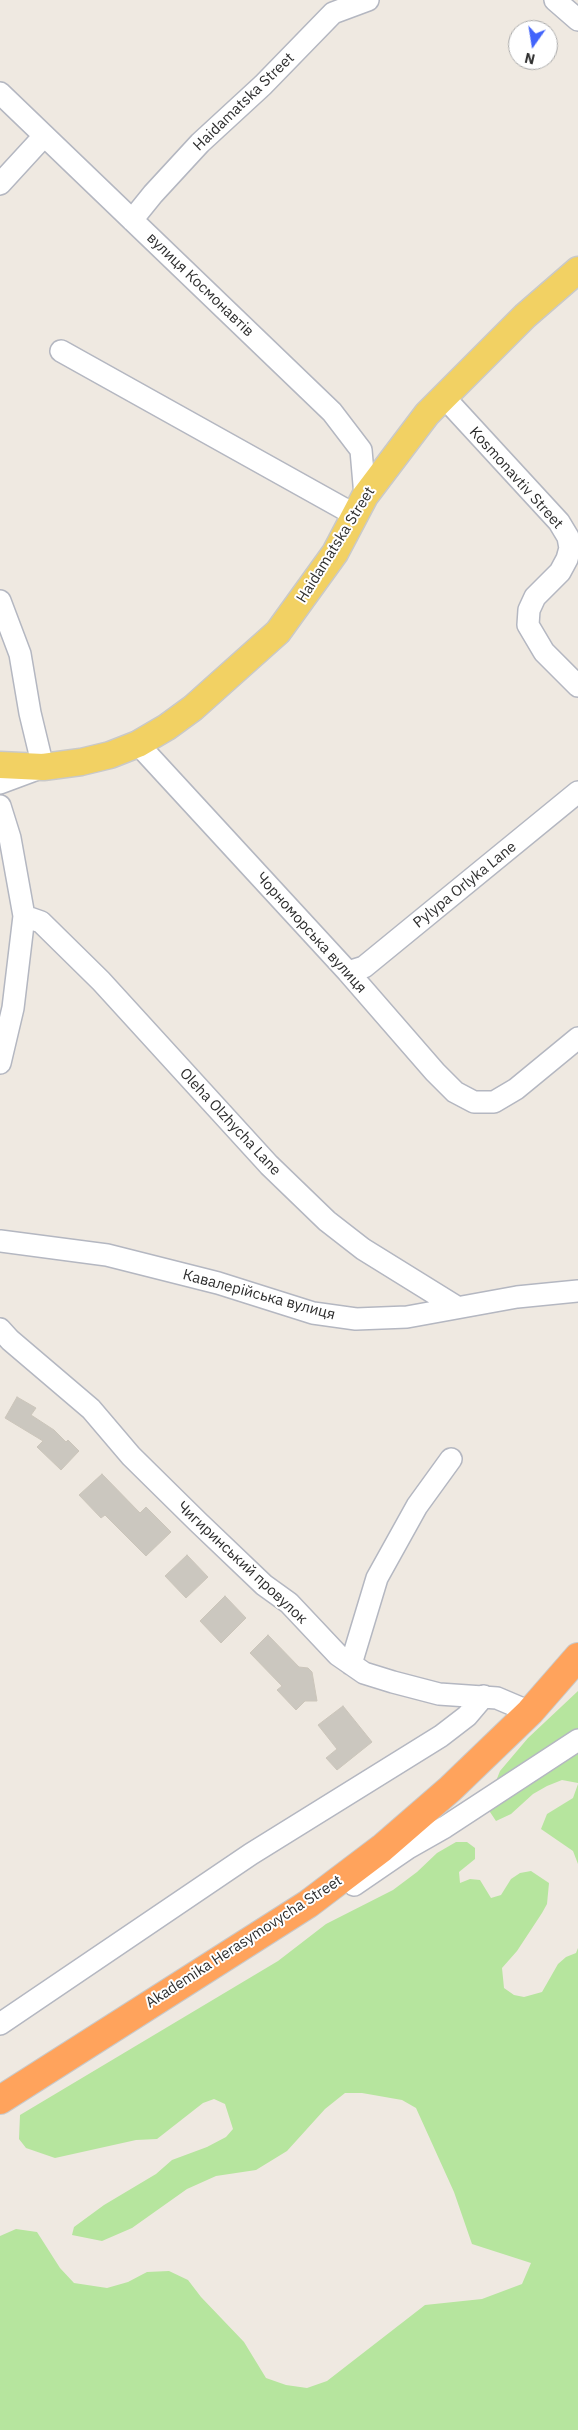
<!DOCTYPE html>
<meta charset="utf-8">
<style>
body{margin:0}
#map{position:relative;width:578px;height:2430px;overflow:hidden;background:#efe9e1;font-family:"IBM Plex Sans",sans-serif}
canvas{display:block}
.north{position:absolute;left:508px;top:20px;width:50px;height:50px;box-sizing:border-box;background:#fff;border:1px solid #ababab;border-radius:50%;rotate:193deg;font-size:14px;font-weight:700;line-height:20px;text-align:center;color:#2e2e2e}
.north::after{content:'';display:block;margin:auto;width:18px;height:22px;background:#4264fb;clip-path:polygon(50% 0,100% 100%,50% 72%,0 100%)}
</style>
<div id="map">
<canvas width="578" height="2430"></canvas>
<div class="north">N</div>
</div>
<script>
const ctx = document.querySelector('canvas').getContext('2d');
ctx.lineJoin = 'round';
function fillPath(path, color) { ctx.fillStyle = color; ctx.fill(path, 'evenodd'); }
const poly = rows => new Path2D(rows.map(r => 'M' + r).join(''));
function trace(path, color, width, dash) { ctx.strokeStyle = color; ctx.lineWidth = width; ctx.lineCap = dash ? 'butt' : 'round'; ctx.setLineDash(dash || []); ctx.stroke(path); }
function write(font, color, halo, rows, align = 'center') {
  ctx.font = font + ' "IBM Plex Sans",sans-serif'; ctx.lineWidth = 4; ctx.setLineDash([]); ctx.textBaseline = 'middle'; ctx.strokeStyle = halo; ctx.fillStyle = color; for (const [text, x, y, turn = 0] of rows) {
    ctx.save(); ctx.translate(x, y); ctx.rotate((+turn || 0) * Math.PI / 180); ctx.textAlign = isNaN(turn) ? turn : align; if (halo) ctx.strokeText(text, 0, 0); ctx.fillText(text, 0, 0); ctx.restore();
  }
}
const green = poly([
 [578,1691,578,1783,562,1780,547,1786,533,1794,511,1814,496,1821,486,1806,500,1771,528,1738],
 [578,1784,578,1864,573,1851,541,1829,547,1814,573,1798],
 [456,1842,467,1842,475,1848,475,1859,459,1872,460,1883,470,1879,480,1880,491,1898,501,1895,511,1879,520,1873,531,1871,549,1883,547,1904,542,1913,517,1951,502,1968,504,1988,514,1995,524,1997,542,1992,558,1964,566,1957,576,1953,578,1948,578,2430,0,2430,0,2236,16,2229,37,2232,60,2268,74,2283,107,2288,128,2282,147,2272,169,2271,188,2280,201,2297,244,2342,266,2378,286,2385,307,2388,327,2381,425,2305,482,2299,522,2284,531,2263,472,2244,454,2192,416,2108,402,2100,362,2093,345,2093,325,2109,287,2151,256,2170,216,2176,187,2189,132,2228,102,2241,72,2235,74,2227,104,2205,156,2174,172,2160,207,2147,226,2137,233,2129,225,2104,214,2099,203,2103,157,2139,136,2140,55,2158,26,2148,19,2139,20,2115,278,1961,326,1924,393,1890,417,1872,437,1853]
]);
const building = poly([
 [17,1397,36,1408,31,1415,54,1430,66,1442,68,1440,79,1451,61,1470,37,1447,43,1441,5,1418,17,1397],
 [102,1474,140,1513,146,1507,171,1532,146,1556,105,1515,101,1518,79,1495,102,1474],
 [187,1555,208,1577,186,1598,165,1576,187,1555],
 [225,1596,246,1618,221,1643,200,1621,225,1596],
 [268,1635,299,1667,308,1668,312,1672,317,1701,305,1701,296,1710,277,1690,282,1686,250,1653,268,1635],
 [343,1706,372,1742,337,1770,326,1758,337,1749,318,1725,343,1706]
]);
const minor = poly([
 [555,0,578,20],
 [0,93,332,412,361,450,365,496],
 [0,184,44,136],
 [132,220,153,194,200,143,263,85,333,13,368,0],
 [61,351,355,515],
 [443,396,559,522,568,537,570,548,567,559,560,572,535,597,529,610,528,625,544,652,578,686],
 [0,601,20,654,30,713,43,767,0,783],
 [138,744,348,972,435,1072,455,1092,474,1102,494,1102,516,1089,578,1038],
 [0,806,10,838,24,916,13,1008,0,1063],
 [24,916,41,922,101,981,269,1165,327,1221,363,1249,455,1306],
 [348,972,364,967,578,792],
 [0,1241,107,1255,218,1283,313,1313,356,1319,407,1317,517,1297,578,1291],
 [0,1329,10,1340,91,1409,131,1456,198,1522,264,1585,289,1603,338,1655,364,1673,393,1682,439,1694,497,1698,530,1712],
 [351,1664,377,1578,417,1506,451,1459],
 [354,1885,408,1848,445,1827,578,1740],
 [0,2024,251,1854,441,1736,467,1716,484,1696]
]);
const major = poly([
 [0,765,43,767,81,762,110,755,138,744,167,727,193,708,278,632,335,553,365,496,427,414,525,316,578,270]
]);
const highway = poly([
 [0,2100,308,1904,382,1848,450,1789,530,1712,578,1657]
]);
const streetNames = [
 ["Haidamatska Street",244,102,-44],
 ["вулиця Космонавтів",200,285,44],
 ["Kosmonavtiv Street",516,478,48],
 ["Haidamatska Street",336,545,-58],
 ["Pylypa Orlyka Lane",465,885,-39],
 ["Чорноморська вулиця",311,933,48],
 ["Oleha Olzhycha Lane",230,1122,47],
 ["Кавалерійська вулиця",259,1295,15],
 ["Чигиринський провулок",242,1563,43],
 ["Akademika Herasymovycha Street",244,1942,-33]
];
fillPath(green, '#b6e59e');
fillPath(building, '#cbc7bf');
trace(building, '#cbc5ba', 1);
trace(minor, '#b4b7c1', 24);
trace(major, '#c9c9c9', 29);
trace(highway, '#c9c9c9', 30);
trace(minor, '#fff', 21);
trace(major, '#f2d163', 26);
trace(highway, '#ffa35c', 28);
write('15px', '#2e2e2e', '#fff', streetNames);
</script>
